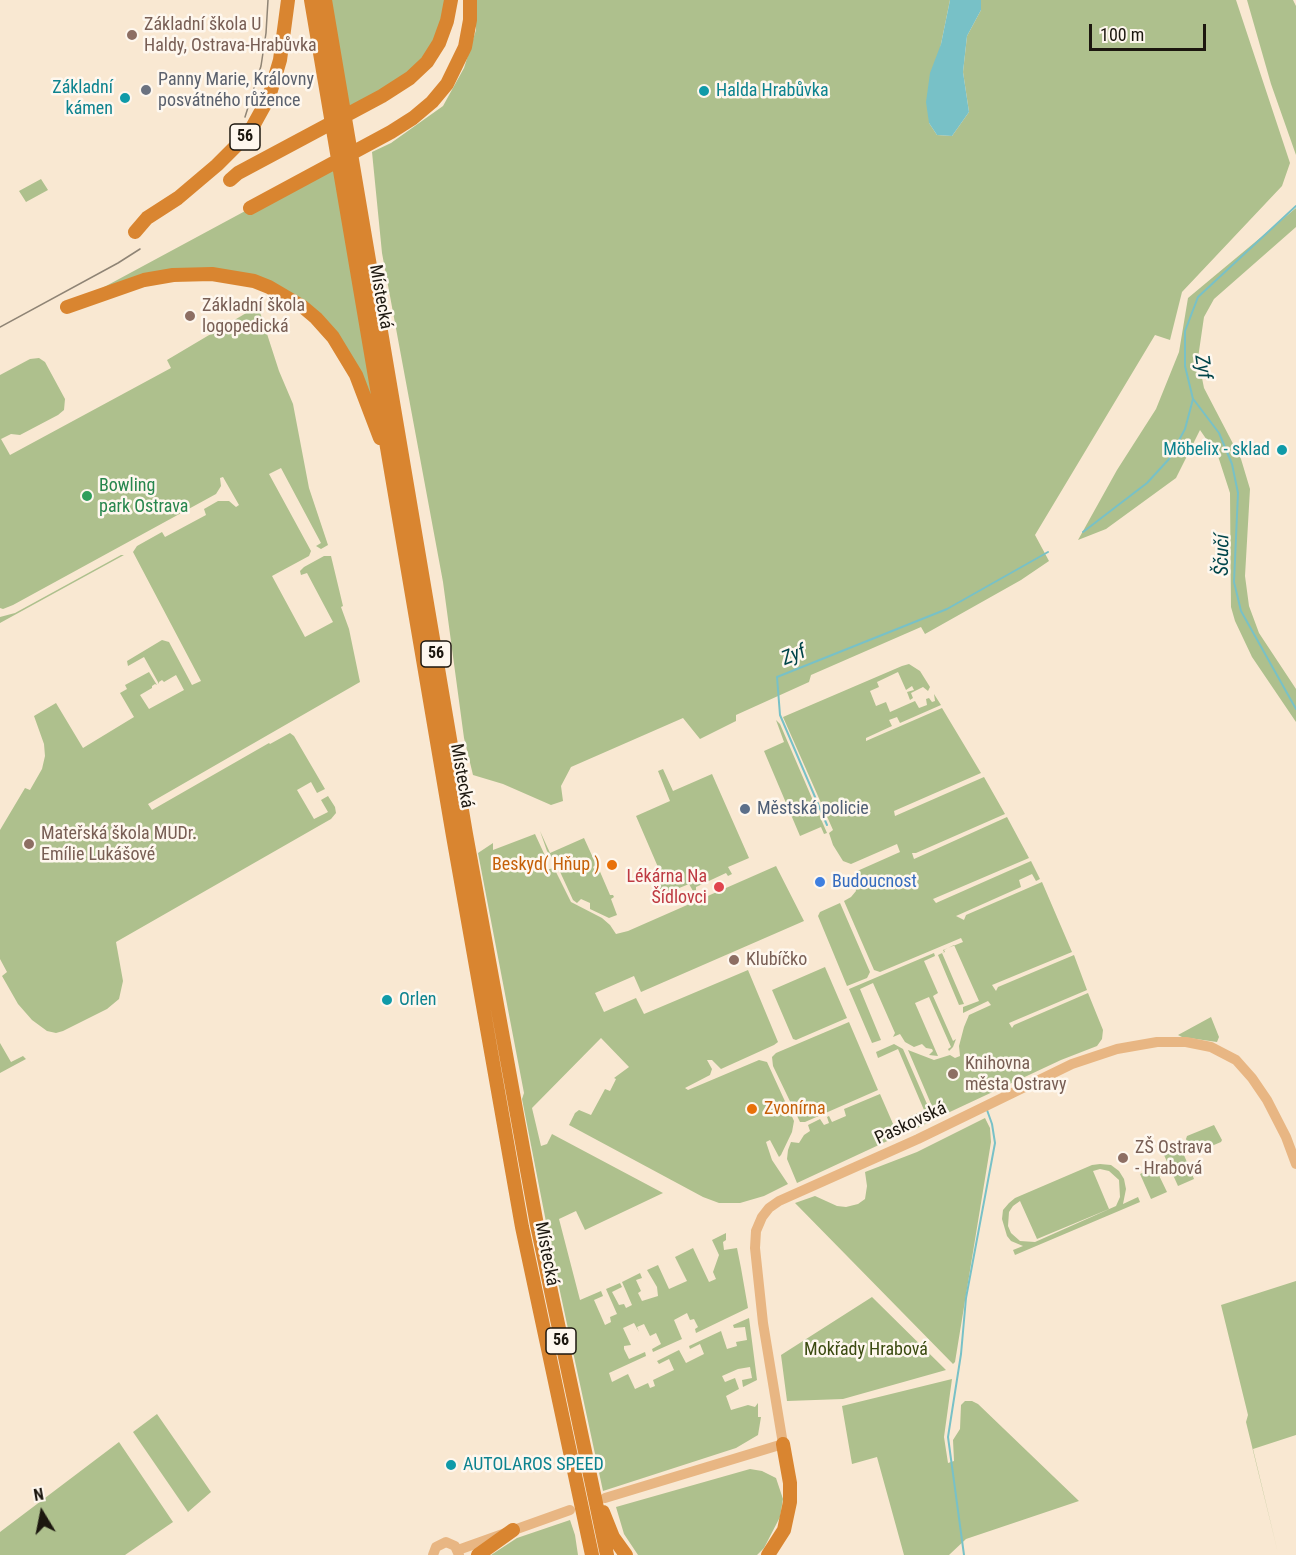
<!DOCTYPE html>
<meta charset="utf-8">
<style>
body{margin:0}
#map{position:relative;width:1296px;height:1555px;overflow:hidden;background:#f9e8d2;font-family:"Roboto Condensed",sans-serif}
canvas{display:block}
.north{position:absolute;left:12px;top:1483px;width:60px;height:60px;-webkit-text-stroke:4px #fef7ee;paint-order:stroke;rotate:350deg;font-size:16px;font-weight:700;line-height:24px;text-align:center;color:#1c170f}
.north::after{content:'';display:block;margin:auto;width:21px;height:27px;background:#1c170f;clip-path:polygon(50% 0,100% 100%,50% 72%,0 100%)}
.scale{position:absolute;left:1089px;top:24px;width:117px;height:27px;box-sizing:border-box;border:3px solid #1c170f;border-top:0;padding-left:8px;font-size:18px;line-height:21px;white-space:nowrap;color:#1c170f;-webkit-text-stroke:4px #fef7ee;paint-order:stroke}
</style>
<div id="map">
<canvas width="1296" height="1555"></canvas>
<div class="north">N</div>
<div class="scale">100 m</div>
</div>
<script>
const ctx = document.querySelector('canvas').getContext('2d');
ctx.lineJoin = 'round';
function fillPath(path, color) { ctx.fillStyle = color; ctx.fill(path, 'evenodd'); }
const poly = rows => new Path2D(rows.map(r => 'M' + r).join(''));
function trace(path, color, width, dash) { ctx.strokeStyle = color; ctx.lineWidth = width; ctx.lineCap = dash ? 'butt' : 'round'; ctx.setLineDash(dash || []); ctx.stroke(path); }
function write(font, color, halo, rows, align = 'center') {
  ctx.font = font + ' "Roboto Condensed",sans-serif'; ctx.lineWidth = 5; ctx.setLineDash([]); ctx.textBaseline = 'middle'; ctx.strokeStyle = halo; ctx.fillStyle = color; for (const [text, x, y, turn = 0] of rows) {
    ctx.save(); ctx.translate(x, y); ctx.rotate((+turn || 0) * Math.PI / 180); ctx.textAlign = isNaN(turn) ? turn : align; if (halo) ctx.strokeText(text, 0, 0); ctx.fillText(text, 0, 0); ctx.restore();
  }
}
const green = poly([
 [331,0,451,0,427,62,345,115],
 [476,0,950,0,941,44,929,123,937,135,952,136,969,112,963,72,967,36,981,10,981,0,1236,0,1290,163,1282,186,1182,292,1170,340,1155,335,1035,535,1049,561,1021,580,925,634,921,627,811,675,809,682,736,715,736,721,700,739,683,718,571,767,561,786,563,801,551,805,503,784,473,775,464,738,443,582,382,253,372,152,391,143,443,106,464,68,476,30],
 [1247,0,1293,0,1296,6,1296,155,1271,84],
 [338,161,392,474,365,395,333,337,269,287,173,275,67,307],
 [41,179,48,190,26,202,19,191],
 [1296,208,1296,227,1214,299,1204,317,1198,358,1204,388,1241,459,1250,489,1245,576,1249,606,1259,633,1296,689,1296,722,1252,657,1235,621,1231,607,1230,493,1218,456,1200,430,1176,478,1106,529,1078,540,1117,470,1156,409,1179,352,1188,298],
 [258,306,279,371,293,404,309,488,328,545,321,549,316,546,321,543,281,468,269,474,311,551,309,556,272,576,305,637,333,622,307,573,301,575,300,571,304,567,324,556,331,556,343,606,341,607,349,629,360,682,148,804,152,810,269,743,270,744,290,733,294,736,325,789,317,793,311,782,297,790,314,819,328,812,321,800,328,796,335,807,336,813,331,819,116,942,123,981,119,999,107,1009,63,1031,56,1033,47,1031,32,1020,18,1004,2,976,7,972,0,959,0,830,25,788,30,790,42,769,45,756,44,744,34,716,56,703,83,748,134,717,120,693,127,689,125,685,149,672,157,685,155,684,152,686,152,688,140,695,149,709,184,690,176,675,164,682,162,680,159,682,159,684,144,657,128,666,127,661,162,640,169,642,192,685,201,681,133,552,137,546,162,532,165,537,206,515,204,509,218,501,229,501,236,507,239,505,223,477,220,478,221,486,216,494,13,605,3,609,0,608,0,375,30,359,39,358,45,362,65,399,64,410,58,415,20,435,11,434,1,439,10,455,171,368,167,360],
 [121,555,124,555,0,623,0,617,15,613],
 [909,664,920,671,930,687,928,691,923,687,911,693,913,698,910,700,907,692,914,690,912,686,906,690,898,672,877,682,879,687,870,691,876,706,886,702,890,712,915,701,919,708,927,705,926,699,929,698,932,702,935,701,934,694,941,705,900,723,897,717,889,720,892,726,866,738,866,741,942,708,981,773,894,811,895,816,984,777,1005,814,916,853,912,853,914,859,1007,817,1029,858,933,899,936,903,1031,861,1040,879,1036,881,1032,874,1019,880,1021,887,956,916,964,920,966,915,1042,882,1072,952,992,985,996,991,998,987,1074,955,1087,990,1009,1023,1012,1028,1014,1025,1088,993,1103,1030,1102,1039,1097,1046,1061,1060,937,1118,908,1050,934,1060,950,1055,955,1058,960,1056,959,1046,964,1027,969,1015,991,1005,988,1001,963,1013,963,1007,979,1001,954,945,944,950,945,952,942,953,964,1004,959,1005,938,955,944,952,943,950,963,942,961,938,880,972,874,970,844,901,851,897,856,891,853,878,855,872,900,852,897,844,851,864,843,861,833,845,829,833,833,830,783,717,902,666],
 [776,720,780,724,827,833,824,834,821,827,800,836,764,751,784,742],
 [663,769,673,791,712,774,749,858,728,867,732,874,728,876,726,873,696,887,696,890,693,891,689,884,662,895,656,885,664,881,636,816,670,801,658,771],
 [540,831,550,853,584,838,594,860,598,859,599,862,593,867,594,869,598,867,610,895,613,895,614,897,611,899,617,915,609,918,590,909,590,903,581,899,577,903,573,900,556,863,547,851],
 [535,834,547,860,546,864,536,870,537,872,554,868,571,902,602,918,610,925,616,934,628,931,776,866,804,921,641,992,634,976,595,993,604,1012,636,998,644,1014,748,970,778,1042,774,1045,721,1069,712,1060,707,1060,712,1069,710,1075,685,1088,688,1090,759,1060,767,1062,794,1121,792,1132,781,1155,779,1157,770,1140,766,1142,772,1160,788,1184,764,1196,740,1203,719,1203,703,1197,569,1125,575,1113,579,1110,591,1115,605,1089,610,1091,616,1079,614,1078,629,1067,601,1038,532,1108,541,1146,547,1144,552,1134,663,1193,585,1230,576,1211,559,1219,580,1300,601,1291,603,1296,594,1300,605,1325,611,1322,610,1317,617,1314,606,1289,620,1283,622,1287,612,1292,619,1305,624,1304,626,1308,632,1305,622,1282,640,1273,642,1278,636,1280,641,1291,638,1293,642,1301,658,1296,657,1287,647,1270,658,1265,669,1289,687,1281,675,1257,693,1248,709,1282,716,1279,713,1272,719,1255,712,1240,726,1233,726,1240,723,1242,724,1250,737,1248,741,1268,748,1308,696,1333,695,1329,698,1327,694,1319,690,1320,687,1313,674,1320,682,1339,653,1352,652,1349,661,1344,656,1333,650,1336,644,1324,637,1327,639,1332,634,1323,623,1328,631,1345,624,1346,624,1349,629,1359,645,1352,646,1356,609,1373,612,1382,628,1374,635,1389,648,1383,650,1388,655,1386,653,1380,674,1370,669,1359,659,1364,657,1361,679,1350,686,1363,704,1354,700,1344,690,1349,689,1346,721,1331,727,1349,737,1346,736,1342,747,1340,745,1327,734,1328,733,1325,749,1318,757,1380,743,1387,742,1380,752,1378,750,1367,738,1369,722,1376,725,1382,735,1378,739,1389,726,1396,731,1410,748,1405,755,1407,758,1403,758,1417,761,1417,758,1435,736,1448,603,1491,556,1273,522,1099,524,1093,478,853,493,843,493,850],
 [840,903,870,972,867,978,847,986,818,916,820,912],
 [934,953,935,956,924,961,938,993,933,996,953,1041,956,1039,953,1047,949,1051,948,1049,951,1047,929,997,915,1003,938,1056,929,1055,933,1051,932,1049,926,1048,922,1044,914,1047,905,1042,900,1034,893,1037,895,1033,873,983,860,989,881,1040,872,1043,849,989],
 [825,967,847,1018,796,1040,793,1039,772,990],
 [1211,1017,1219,1037,1217,1042,1182,1037,1178,1035],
 [849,1022,878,1090,805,1122,800,1122,773,1066,772,1057,776,1053],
 [0,1043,11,1062,23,1056,26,1059,0,1073],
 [894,1044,903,1049,934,1120,913,1130,909,1128,905,1119,924,1110,898,1049,878,1058,876,1052],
 [880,1094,897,1133,896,1137,797,1183,787,1159,788,1150,791,1142,799,1143,804,1135,810,1131,808,1125,820,1119,824,1125,829,1123,827,1117,829,1116,832,1122,846,1116,844,1109],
 [985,1118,990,1128,991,1142,955,1362,953,1364,795,1203,815,1196,837,1206,846,1207,858,1204,865,1199,867,1186,865,1172,917,1152],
 [1214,1125,1222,1140,1221,1142,1195,1153,1192,1152,1186,1139,1187,1136],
 [1181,1148,1194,1179,1178,1186,1164,1155],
 [1100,1164,1111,1165,1119,1171,1124,1179,1126,1189,1123,1204,1138,1197,1140,1202,1015,1255,1013,1250,1023,1246,1011,1241,1007,1236,1002,1219,1003,1210,1009,1203,1015,1198,1092,1165],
 [1100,1169,1109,1171,1119,1180,1120,1197,1116,1206,1035,1242,1020,1241,1011,1233,1008,1226,1009,1212,1013,1206,1020,1201,1037,1239,1109,1209,1093,1171],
 [1155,1167,1167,1192,1151,1199,1140,1174],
 [1296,1281,1296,1435,1253,1449,1278,1553,1246,1422,1248,1415,1221,1305],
 [872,1297,946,1370,843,1399,787,1401,781,1355],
 [952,1379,944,1437,948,1463,954,1461,953,1440,960,1429,961,1405,965,1401,972,1401,978,1404,1079,1501,966,1539,949,1555,904,1555,877,1457,852,1464,842,1406],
 [157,1414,211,1492,188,1512,133,1432],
 [119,1442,173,1522,125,1555,0,1555,0,1532],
 [750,1469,762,1471,776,1478,783,1499,780,1517,764,1548,757,1555,638,1555,624,1534,616,1507],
 [570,1520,575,1535,578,1555,491,1555,517,1538]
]);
const water = poly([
 [950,0,981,0,981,10,967,36,963,72,969,112,952,136,937,135,929,123,926,102,930,73,941,44]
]);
const stream = poly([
 [1194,400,1219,433,1232,464,1238,493,1234,582,1241,611,1296,709],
 [1083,532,1147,483,1169,459,1185,429,1193,399,1185,366,1185,331,1198,297,1296,206],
 [827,825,780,715,777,677,947,609,1048,552],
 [964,1555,948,1437,961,1354,966,1298,995,1143,992,1124,987,1110]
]);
const major = poly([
 [605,1498,783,1444,763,1323,755,1248,756,1231,762,1217,769,1208,779,1201,918,1139,1072,1064,1117,1049,1157,1042,1186,1042,1211,1047,1236,1060,1252,1078,1267,1100,1286,1137,1296,1164],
 [458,1550,570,1510],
 [433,1555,436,1547,446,1542,455,1546,459,1555]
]);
const highway = poly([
 [311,0,453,836,522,1227,592,1555],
 [325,0,466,834,537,1225,607,1555],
 [230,180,238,173,382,96,410,78,427,62,439,43,447,21,451,0],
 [250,208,391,132,413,118,432,102,447,84,465,47,470,20,470,0],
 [135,232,147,218,178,198,217,165,242,140,253,126,269,97,280,60,288,0],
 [67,307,144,280,173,275,212,274,254,281,269,287,303,307,316,318,333,337,356,375,380,438],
 [603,1512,613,1537,626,1555],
 [478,1555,513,1530],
 [768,1555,784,1530,790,1502,790,1483,783,1444]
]);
const tram = poly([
 [245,117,261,66,266,33,268,0],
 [0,327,118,263,140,249]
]);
const markers = [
 [132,35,6,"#8d6e63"],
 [146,90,6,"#6b7280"],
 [704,91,6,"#0f9aa8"],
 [125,98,6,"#0f9aa8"],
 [190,316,6,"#8d6e63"],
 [1282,450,6,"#0f9aa8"],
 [87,496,6,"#2e9e5b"],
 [745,809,6,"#5c6f8a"],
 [29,844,6,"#8d6e63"],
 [612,865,6,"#e8710a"],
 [820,882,6,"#3f7fe0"],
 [719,887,6,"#e0444e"],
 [734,960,6,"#8d6e63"],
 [387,1000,6,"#0f9aa8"],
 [953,1074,6,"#8d6e63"],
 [752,1109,6,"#e8710a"],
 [1123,1158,6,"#8d6e63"],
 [451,1465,6,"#0f9aa8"]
];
const shields = [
 [245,137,30],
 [436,654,30],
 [561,1341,30]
];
const shieldNames = [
 ["56",245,137],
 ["56",436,654],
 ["56",561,1341]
];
const educationNames = [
 ["Základní škola U",144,25],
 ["Haldy, Ostrava-Hrabůvka",144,46],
 ["Základní škola",202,306],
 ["logopedická",202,327],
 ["Mateřská škola MUDr.",41,834],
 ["Emílie Lukášové",41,855],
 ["Klubíčko",746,960],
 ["Knihovna",965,1064],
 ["města Ostravy",965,1085],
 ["ZŠ Ostrava",1135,1148],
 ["- Hrabová",1135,1169]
];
const worshipNames = [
 ["Panny Marie, Královny",158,80],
 ["posvátného růžence",158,101]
];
const cultureNames = [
 ["Základní",113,88,"right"],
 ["kámen",113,109,"right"],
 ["Halda Hrabůvka",716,91],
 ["Möbelix - sklad",1270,450,"right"],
 ["Orlen",399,1000],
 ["AUTOLAROS SPEED",463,1465]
];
const streetNames = [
 ["Místecká",380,297,80],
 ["Místecká",461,776,80],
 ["Paskovská",911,1124,-25],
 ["Místecká",546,1254,79]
];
const leisureNames = [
 ["Bowling",99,486],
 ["park Ostrava",99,507]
];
const serviceNames = [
 ["Městská policie",757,809]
];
const foodNames = [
 ["Beskyd( Hňup )",600,865],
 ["Zvonírna",764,1109,"left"]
];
const healthNames = [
 ["Lékárna Na",707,877],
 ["Šídlovci",707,898]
];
const shopNames = [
 ["Budoucnost",832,882]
];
const parkNames = [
 ["Mokřady Hrabová",866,1350]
];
const waterNames = [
 ["Zyf",1202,367,82],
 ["Ščučí",1223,555,-89],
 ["Zyf",794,656,-22]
];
fillPath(green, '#aec08d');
fillPath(water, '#78c1c7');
trace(stream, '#78c1c7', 2);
trace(major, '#e8b683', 10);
trace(highway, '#d98530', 14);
trace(tram, '#8f8475', 1.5);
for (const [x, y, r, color] of markers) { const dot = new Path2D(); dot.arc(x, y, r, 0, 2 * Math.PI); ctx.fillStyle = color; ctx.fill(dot); trace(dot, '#fef7ee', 2); }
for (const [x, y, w] of shields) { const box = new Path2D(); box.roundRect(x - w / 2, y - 13, w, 26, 4.5); ctx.fillStyle = '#fef7ee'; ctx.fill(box); trace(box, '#1c170f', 1.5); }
write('bold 16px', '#1c170f', null, shieldNames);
write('18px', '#785e54', '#fef7ee', educationNames, 'left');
write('18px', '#5b616d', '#fef7ee', worshipNames, 'left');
write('18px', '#0d838f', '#fef7ee', cultureNames, 'left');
write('18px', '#1c170f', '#fef7ee', streetNames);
write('18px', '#27864d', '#fef7ee', leisureNames, 'left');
write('18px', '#4e5e75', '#fef7ee', serviceNames, 'left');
write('18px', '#c56008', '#fef7ee', foodNames, 'right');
write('18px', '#be3a42', '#fef7ee', healthNames, 'right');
write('18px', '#366cbe', '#fef7ee', shopNames, 'left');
write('18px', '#3a4a10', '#fef7ee', parkNames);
write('italic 20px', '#00454a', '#fef7ee', waterNames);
</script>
